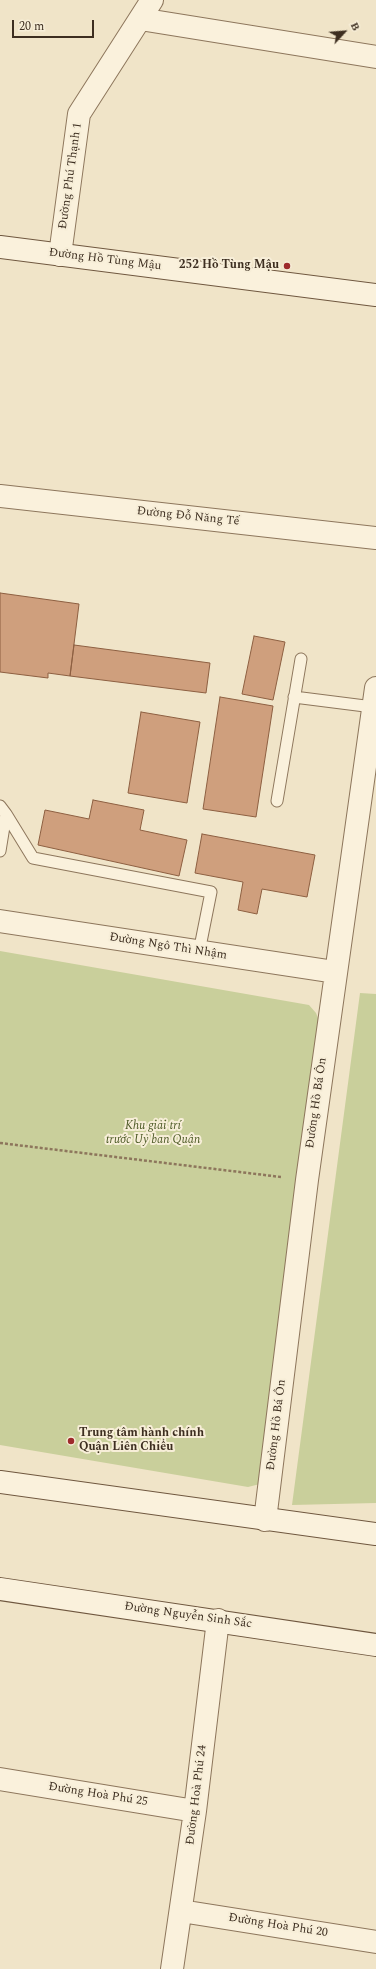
<!DOCTYPE html>
<meta charset="utf-8">
<style>
body{margin:0}
#map{position:relative;width:376px;height:1969px;overflow:hidden;background:#f0e4c8;font-family:Spectral,serif}
canvas{display:block}
.north{position:absolute;left:324px;top:12px;width:40px;height:40px;-webkit-text-stroke:3px #f7eed8;paint-order:stroke;rotate:64deg;font-size:11px;font-weight:700;line-height:16px;text-align:center;color:#3d2e20}
.north::after{content:'';display:block;margin:auto;width:14px;height:18px;background:#3d2e20;clip-path:polygon(50% 0,100% 100%,50% 72%,0 100%)}
.scale{position:absolute;left:12px;top:20px;width:82px;height:18px;box-sizing:border-box;border:2px solid #3d2e20;border-top:0;padding-left:5px;font-size:12px;line-height:14px;white-space:nowrap;color:#3d2e20;-webkit-text-stroke:3px #f7eed8;paint-order:stroke}
</style>
<div id="map">
<canvas width="376" height="1969"></canvas>
<div class="north">B</div>
<div class="scale">20 m</div>
</div>
<script>
const ctx = document.querySelector('canvas').getContext('2d');
ctx.lineJoin = 'round';
function fillPath(path, color) { ctx.fillStyle = color; ctx.fill(path, 'evenodd'); }
const poly = rows => new Path2D(rows.map(r => 'M' + r).join(''));
function trace(path, color, width, dash) { ctx.strokeStyle = color; ctx.lineWidth = width; ctx.lineCap = dash ? 'butt' : 'round'; ctx.setLineDash(dash || []); ctx.stroke(path); }
function write(font, color, halo, rows, align = 'center') {
  ctx.font = font + ' Spectral,serif'; ctx.lineWidth = 4; ctx.setLineDash([]); ctx.textBaseline = 'middle'; ctx.strokeStyle = halo; ctx.fillStyle = color; for (const [text, x, y, turn = 0] of rows) {
    ctx.save(); ctx.translate(x, y); ctx.rotate((+turn || 0) * Math.PI / 180); ctx.textAlign = isNaN(turn) ? turn : align; if (halo) ctx.strokeText(text, 0, 0); ctx.fillText(text, 0, 0); ctx.restore();
  }
}
const green = poly([
 [0,951,309,1005,316,1013,320,1023,260,1484,248,1487,0,1445],
 [360,993,376,994,376,1503,292,1505]
]);
const building = poly([
 [0,593,79,604,70,676,48,673,48,678,0,672,0,593],
 [254,636,285,642,273,700,242,694,254,636],
 [74,645,210,663,206,693,70,676,74,645],
 [220,697,273,706,256,817,203,809,220,697],
 [141,712,200,722,187,803,128,793,141,712],
 [93,800,144,810,140,830,187,840,179,876,38,845,45,810,89,819,93,800],
 [202,834,315,855,307,897,262,889,257,914,238,910,243,882,195,873,202,834]
]);
const path = poly([
 [0,1143,281,1177]
]);
const lane = poly([
 [294,697,373,707],
 [277,801,301,659],
 [0,806,6,814,0,851],
 [6,814,33,858,211,892,199,952]
]);
const street = poly([
 [140,19,376,57],
 [60,255,79,114,152,0],
 [0,496,376,538],
 [0,921,335,972],
 [265,1520,307,1180,376,688],
 [0,1779,195,1811],
 [181,1911,376,1942],
 [172,1969,195,1811,218,1620]
]);
const secondary = poly([
 [0,247,376,295],
 [0,1482,376,1534],
 [0,1589,376,1645]
]);
const markers = [
 [287,266,4,"#9e2a2b"],
 [71,1441,4,"#9e2a2b"]
];
const streetNames = [
 ["Đường Phú Thạnh 1",71,176,-82],
 ["Đường Hồ Tùng Mậu",105,260,7],
 ["Đường Đỗ Năng Tế",188,517,6],
 ["Đường Ngô Thì Nhậm",168,947,9],
 ["Đường Hồ Bá Ôn",317,1103,-82],
 ["Đường Hồ Bá Ôn",277,1425,-83],
 ["Đường Nguyễn Sinh Sắc",188,1616,8],
 ["Đường Hoà Phú 25",98,1795,9],
 ["Đường Hoà Phú 24",197,1795,-83],
 ["Đường Hoà Phú 20",278,1926,9]
];
const poiNames = [
 ["252 Hồ Tùng Mậu",279,266],
 ["Trung tâm hành chính",79,1434,"left"],
 ["Quận Liên Chiểu",79,1448,"left"]
];
const parkNames = [
 ["Khu giải trí",153,1127],
 ["trước Uỷ ban Quận",153,1141]
];
fillPath(green, '#c9cf9b');
fillPath(building, '#cf9f7d');
trace(building, '#8d5f41', 1);
trace(lane, '#8d765c', 13);
trace(street, '#8d765c', 24);
trace(secondary, '#6f573f', 24);
trace(path, '#8d765c', 2.5, [3, 2]);
trace(lane, '#faf1dc', 11);
trace(street, '#faf1dc', 22);
trace(secondary, '#faf1dc', 22);
for (const [x, y, r, color] of markers) { const dot = new Path2D(); dot.arc(x, y, r, 0, 2 * Math.PI); ctx.fillStyle = color; ctx.fill(dot); trace(dot, '#f7eed8', 1.5); }
write('12px', '#3d2e20', '#f7eed8', streetNames);
write('bold 12px', '#3d2e20', '#f7eed8', poiNames, 'right');
write('italic 12px', '#4d5a26', '#f7eed8', parkNames);
</script>
